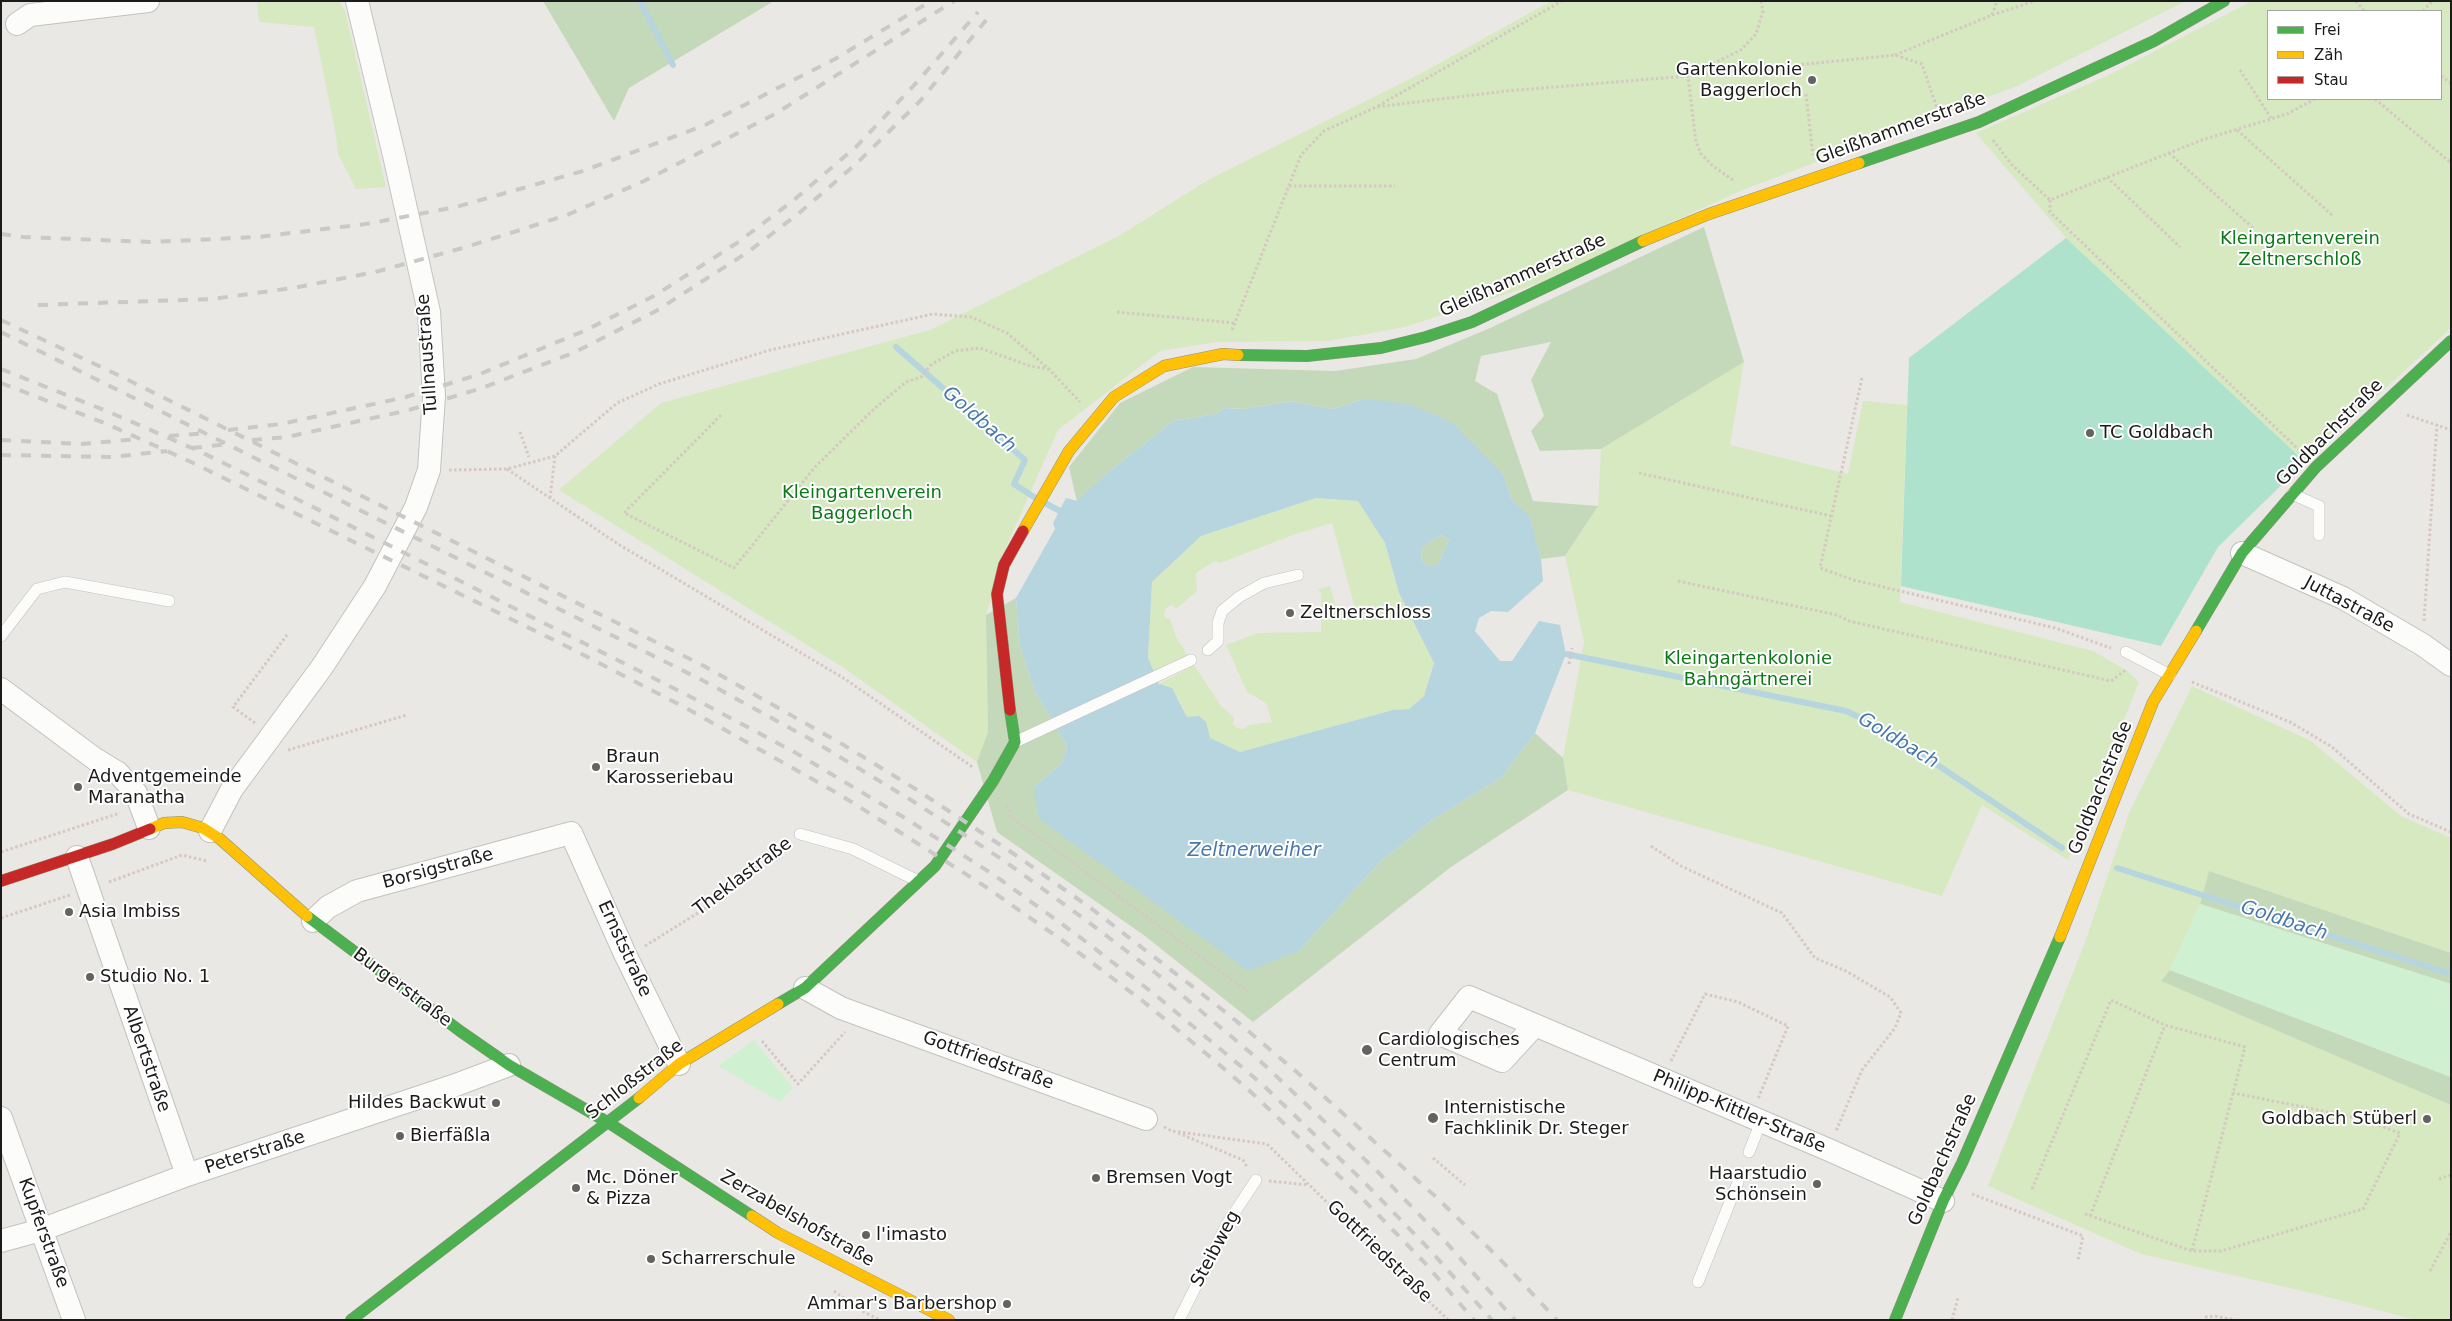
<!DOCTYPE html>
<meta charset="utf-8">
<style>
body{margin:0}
#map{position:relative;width:2452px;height:1321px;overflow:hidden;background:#eae8e4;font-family:"DejaVu Sans",sans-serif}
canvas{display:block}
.frame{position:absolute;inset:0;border:2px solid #1b1b1b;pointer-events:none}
.legend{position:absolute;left:2267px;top:10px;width:175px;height:90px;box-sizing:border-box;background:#fff;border:1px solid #a4a4a4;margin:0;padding:6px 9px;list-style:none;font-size:15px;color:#1b1b1b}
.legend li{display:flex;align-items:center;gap:10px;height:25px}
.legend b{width:25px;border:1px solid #a4a4a4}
</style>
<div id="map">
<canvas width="2452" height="1321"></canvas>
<div class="frame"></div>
<ul class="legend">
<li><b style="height:6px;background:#4caf50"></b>Frei</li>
<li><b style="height:6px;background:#ffc107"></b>Zäh</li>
<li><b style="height:6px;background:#c62828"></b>Stau</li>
</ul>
</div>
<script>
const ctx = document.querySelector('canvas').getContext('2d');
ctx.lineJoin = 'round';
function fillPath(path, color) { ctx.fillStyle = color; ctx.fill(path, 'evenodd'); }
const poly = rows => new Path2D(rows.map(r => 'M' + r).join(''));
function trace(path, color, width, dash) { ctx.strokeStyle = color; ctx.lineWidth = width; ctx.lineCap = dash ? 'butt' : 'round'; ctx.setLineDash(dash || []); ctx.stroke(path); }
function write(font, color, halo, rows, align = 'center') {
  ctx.font = font + ' "DejaVu Sans",sans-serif'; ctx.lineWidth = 4; ctx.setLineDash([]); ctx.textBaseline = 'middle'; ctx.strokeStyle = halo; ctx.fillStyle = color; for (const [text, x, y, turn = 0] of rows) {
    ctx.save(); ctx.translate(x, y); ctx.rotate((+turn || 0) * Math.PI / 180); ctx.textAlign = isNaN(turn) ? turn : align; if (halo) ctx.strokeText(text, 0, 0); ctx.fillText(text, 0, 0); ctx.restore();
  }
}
const grass = poly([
 [257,1,339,1,345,11,386,187,356,189,338,154,336,135,314,27,259,22],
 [1551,1,2186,1,2017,86,1740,191,1537,284,1405,327,1328,341,1217,342,1160,351,1058,430,1007,545,986,615,988,732,977,762,844,668,559,490,661,403,930,330,1119,236,1208,180,1420,74],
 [2252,1,2451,1,2451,328,2305,462,2066,238,1976,133,2111,74],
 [2268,11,2441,11,2441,99,2268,99],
 [1744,362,1730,445,1848,474,1863,401,1907,405,1900,602,2093,651,2126,670,2139,682,2068,860,1982,805,1942,896,1568,790,1563,758,1584,642,1565,556,1598,506,1601,449],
 [1316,498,1358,501,1385,543,1399,593,1434,663,1424,696,1409,709,1393,710,1240,752,1210,738,1199,716,1187,717,1178,698,1159,684,1194,665,1221,706,1234,718,1233,724,1237,728,1244,729,1249,725,1272,722,1266,703,1247,692,1226,645,1258,633,1321,632,1321,594,1318,589,1330,586,1337,612,1355,608,1332,523,1293,535,1220,563,1215,561,1196,573,1197,591,1176,609,1172,605,1166,608,1164,614,1166,618,1170,619,1176,637,1188,656,1153,672,1148,658,1152,582,1201,536],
 [2192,686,2311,741,2401,816,2451,838,2451,953,2209,871,2200,904,2170,970,2161,981,2451,1105,2451,1320,2416,1320,2320,1295,2141,1254,1988,1186,2084,945,2129,813]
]);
const forest = poly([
 [543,1,774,1,629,88,614,121],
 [1704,227,1744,362,1601,449,1540,451,1531,431,1544,416,1531,380,1551,342,1481,356,1475,381,1497,394,1533,501,1598,506,1565,556,1541,559,1530,518,1512,500,1503,474,1364,399,1332,409,1291,401,1245,409,1224,408,1216,414,1173,421,1106,474,1077,502,1069,467,1120,403,1193,367,1335,371,1416,359,1490,328],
 [1441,535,1449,540,1437,566,1428,566,1421,560,1422,547],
 [1016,598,1020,646,1034,689,1067,746,1062,763,1034,787,1299,951,1380,862,1432,820,1502,777,1535,733,1563,758,1568,790,1451,867,1253,1022,1145,936,997,832,977,762,988,732,986,615],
 [2209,871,2451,953,2451,984,2200,904],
 [2170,970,2451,1077,2451,1105,2161,981]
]);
const park = poly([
 [2200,904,2451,984,2451,1077,2170,970],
 [754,1040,793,1088,780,1102,718,1066]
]);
const pitch = poly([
 [2066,238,2305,462,2218,547,2161,646,1901,586,1909,358]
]);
const water = poly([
 [1364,399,1410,404,1453,423,1503,474,1512,500,1530,517,1541,559,1543,581,1508,612,1491,611,1479,618,1475,631,1500,661,1512,661,1539,621,1560,625,1566,654,1535,733,1502,777,1432,820,1380,862,1299,951,1248,971,1039,819,1034,787,1062,763,1067,746,1034,689,1020,646,1016,598,1055,529,1053,523,1066,498,1077,501,1106,474,1173,421,1216,414,1224,408,1245,409,1291,401,1332,409],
 [1316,498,1358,501,1385,543,1399,593,1434,663,1424,696,1409,709,1393,710,1240,752,1210,738,1206,722,1199,716,1187,717,1172,688,1159,684,1148,658,1152,582,1201,536],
 [1441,535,1449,540,1437,566,1428,566,1421,560,1422,547]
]);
const stream = poly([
 [640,1,673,65],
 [896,347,1025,460,1014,484,1034,497],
 [1045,503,1060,511],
 [1566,654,1846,711,1882,728,2062,848],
 [2117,868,2451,974]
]);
const path = poly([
 [2356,1,2364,11],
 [2423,11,2432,1],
 [1992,15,2035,1],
 [1895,55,1992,15,1997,1],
 [2240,70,2271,118],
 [2441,76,2451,83],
 [1806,94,1813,155],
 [2375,99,2451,163],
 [1378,106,1562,1],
 [2237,130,2332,215],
 [1993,140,2012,165,2050,200,2202,140,2287,114,2315,99],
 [2169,153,2254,229],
 [2107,177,2180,247],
 [1733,180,1713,166,1701,154,1696,142,1688,76,1895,55,1922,64,1938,111],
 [1289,186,1395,186],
 [2050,200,2050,212,2299,450],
 [1117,312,1235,323],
 [1232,330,1301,155,1324,131,1376,107,1506,91,1688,76,1741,50,1756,34,1763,11,1761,1],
 [1862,378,1820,568,1854,580,2055,628,2111,648],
 [721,415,624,513,734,568,815,467,874,409,906,382,921,377,932,364,955,351,980,348,1030,366,1049,369],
 [2407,415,2451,430],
 [520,432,529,457],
 [507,469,618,544,845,679,974,768],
 [449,470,507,469,555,456,617,403,659,384,770,350,933,314,971,317,1007,333,1049,369,1080,402],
 [1639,473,1831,516],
 [550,498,555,456],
 [1678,581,1837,615,1849,621,2111,681,2127,669],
 [2424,621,2437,424],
 [1569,664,1572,648],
 [2192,682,2290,722,2332,747,2409,814,2451,832],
 [255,723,233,707,287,635],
 [288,750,407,715],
 [1007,805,1011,817,1250,993],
 [1651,846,1681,866,1782,913,1815,958,1846,971,1890,997,1901,1013,1895,1028,1862,1070,1836,1131],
 [1,852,120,813],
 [109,882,182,855,207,861],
 [1,918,70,895],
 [645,946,717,901,789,842],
 [762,1041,798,1084,845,1032],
 [1671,1061,1705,994,1738,1002,1788,1026,1758,1099],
 [1164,1127,1172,1131,1267,1144,1448,1320],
 [1178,1133,1243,1160,1247,1167],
 [1433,1158,1465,1185],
 [2439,1179,2451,1175],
 [1269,1181,1308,1185],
 [2032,1189,2111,1000,2165,1025,2245,1047,2192,1251],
 [1972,1194,2083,1236,2078,1260],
 [2085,1214,2192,1251,2221,1251,2363,1209,2400,1133,2359,1118,2233,1093],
 [2090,1216,2165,1025],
 [2430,1271,2451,1232],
 [834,1291,862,1311,880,1320],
 [2205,1317,2215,1316,2235,1320],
 [1952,1320,1958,1298]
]);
const lane = poly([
 [2292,494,2319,506,2319,535],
 [1,636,37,589,65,582,169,601],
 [1208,650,1218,641,1218,623,1222,611,1239,597,1264,583,1298,575],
 [2126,652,2170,675],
 [1015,742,1191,660],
 [800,834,853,849,918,881],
 [1749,1152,1761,1122],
 [1698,1282,1738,1182],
 [1179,1320,1227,1224,1256,1180]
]);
const street = poly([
 [17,24,30,15,148,1],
 [2242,553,2343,598,2423,645,2451,665],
 [1,689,95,759,118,773,136,793,149,828],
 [210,831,232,789,322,667,375,586,416,507,429,470,434,396,429,312,394,155,357,1],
 [77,857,187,1175],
 [313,921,328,907,357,891,571,833,625,954,679,1064],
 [805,988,841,1008,1146,1119],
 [1535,1025,1502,1061,1440,1034,1469,997,1829,1150,1943,1201],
 [1,1118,74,1320],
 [1,1241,41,1230,187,1175,453,1086,509,1065]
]);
const fast = poly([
 [1859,163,1979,122,2154,41,2224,1],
 [1238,355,1307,356,1381,348,1426,337,1472,322,1643,241],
 [2196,631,2242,553,2316,467,2451,341],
 [307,916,460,1031,509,1065,609,1123,752,1216],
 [778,1004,805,988,935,866,993,781,1015,742,1010,710],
 [351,1320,639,1098],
 [1895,1320,1943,1201,1962,1163,2060,937]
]);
const slow = poly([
 [1643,241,1709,214,1859,163],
 [1023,531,1069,451,1114,397,1164,366,1223,354,1238,355],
 [150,829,164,823,182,822,203,828,220,839,307,916],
 [2060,937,2153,702,2196,631],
 [639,1098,679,1064,778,1004],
 [752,1216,778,1233,949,1320]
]);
const jam = poly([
 [1010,710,997,594,1004,565,1023,531],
 [1,881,113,844,150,829]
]);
const rail = poly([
 [1,234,23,237,152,242,258,237,366,224,456,207,583,171,705,125,835,59,931,1],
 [38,305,212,299,293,288,375,272,463,248,567,215,644,181,775,114,954,1],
 [1,320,118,375,704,666,842,744,914,788,1011,852,1092,909,1228,1014,1299,1074,1436,1197,1499,1258,1557,1320],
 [1,332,702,680,810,739,911,800,1003,860,1083,918,1157,974,1258,1059,1377,1171,1444,1240,1515,1320],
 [1,369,109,412,199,451,311,506,693,698,796,753,905,818,994,875,1077,935,1153,993,1225,1053,1263,1085,1363,1181,1429,1249,1492,1320],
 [1,383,107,424,189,461,570,648,686,708,837,793,898,831,986,887,1066,943,1144,1002,1215,1061,1252,1093,1356,1192,1424,1262,1474,1320],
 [228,430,281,424,406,397,480,374,584,331,654,296,737,243,794,200,857,146,918,81,978,12],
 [169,436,208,433],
 [1,440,81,444,139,439],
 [252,440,287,437,409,410,482,388,573,353,656,311,748,252,798,214,856,164,921,100,991,14],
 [192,448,229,444],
 [1,455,112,457,167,451]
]);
const markers = [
 [1812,80,5,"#636361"],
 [2090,433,5,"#636361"],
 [1290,613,5,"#636361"],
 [596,767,5,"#636361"],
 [78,787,5,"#636361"],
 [69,912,5,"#636361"],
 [90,977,5,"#636361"],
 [1367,1050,6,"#636361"],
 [496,1103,5,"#636361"],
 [1433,1118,6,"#636361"],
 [2427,1119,5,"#636361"],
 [400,1136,5,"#636361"],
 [1096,1178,5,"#636361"],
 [1817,1184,5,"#636361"],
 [576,1188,5,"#636361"],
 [866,1235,5,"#636361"],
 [651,1259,5,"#636361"],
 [1007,1304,5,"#636361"]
];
const poiNames = [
 ["Gartenkolonie",1802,70,"right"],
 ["Baggerloch",1802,91,"right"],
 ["TC Goldbach",2100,433],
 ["Zeltnerschloss",1300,613],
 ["Braun",606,757],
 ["Karosseriebau",606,778],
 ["Adventgemeinde",88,777],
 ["Maranatha",88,798],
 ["Asia Imbiss",79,912],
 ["Studio No. 1",100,977],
 ["Cardiologisches",1378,1040],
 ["Centrum",1378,1061],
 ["Hildes Backwut",486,1103,"right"],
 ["Internistische",1444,1108],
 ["Fachklinik Dr. Steger",1444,1129],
 ["Goldbach Stüberl",2417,1119,"right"],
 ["Bierfäßla",410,1136],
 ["Haarstudio",1807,1174,"right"],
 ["Schönsein",1807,1195,"right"],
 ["Mc. Döner",586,1178],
 ["& Pizza",586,1199],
 ["Bremsen Vogt",1106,1178],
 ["l'imasto",876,1235],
 ["Scharrerschule",661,1259],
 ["Ammar's Barbershop",997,1304,"right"]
];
const streetNames = [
 ["Gleißhammerstraße",1901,129,-20],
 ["Gleißhammerstraße",1523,276,-24],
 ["Tullnaustraße",428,354,-94],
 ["Goldbachstraße",2330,433,-45],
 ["Juttastraße",2349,605,28],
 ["Goldbachstraße",2101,788,-68],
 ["Borsigstraße",438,869,-15],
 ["Theklastraße",743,877,-37],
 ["Ernststraße",624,949,65],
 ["Burgerstraße",402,988,37],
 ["Albertstraße",146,1059,71],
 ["Gottfriedstraße",988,1061,20],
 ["Schloßstraße",635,1080,-38],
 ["Philipp-Kittler-Straße",1739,1112,23],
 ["Peterstraße",255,1153,-18],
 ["Goldbachstraße",1943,1160,-66],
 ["Zerzabelshofstraße",797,1219,30],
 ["Kupferstraße",43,1233,70],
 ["Steibweg",1216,1249,-62],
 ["Gottfriedstraße",1379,1252,44]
];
const parkNames = [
 ["Kleingartenverein",2300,239],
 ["Zeltnerschloß",2300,260],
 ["Kleingartenverein",862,493],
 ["Baggerloch",862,514],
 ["Kleingartenkolonie",1748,659],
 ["Bahngärtnerei",1748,680]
];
const waterNames = [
 ["Goldbach",979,420,41],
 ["Goldbach",1898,741,31],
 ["Zeltnerweiher",1254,851],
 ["Goldbach",2284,921,18]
];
fillPath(grass, '#d6e9c1');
fillPath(forest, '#c4d9b9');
fillPath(park, '#d0f1d1');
fillPath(pitch, '#aee2cd');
fillPath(water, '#b6d5de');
trace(stream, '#b6d5de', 6);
trace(lane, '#c2c2c0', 12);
trace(street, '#c2c2c0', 24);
trace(fast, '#91937c', 12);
trace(slow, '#91937c', 12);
trace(jam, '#91937c', 12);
trace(path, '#d6c7c3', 3, [2.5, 2.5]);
trace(lane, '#fcfcfb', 11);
trace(street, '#fcfcfb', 22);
trace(fast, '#4caf50', 11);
trace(slow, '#ffc107', 11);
trace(jam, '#c62828', 11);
trace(rail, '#c9c9c8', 4, [10, 10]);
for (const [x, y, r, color] of markers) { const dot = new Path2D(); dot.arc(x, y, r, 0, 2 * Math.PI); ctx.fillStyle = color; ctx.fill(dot); trace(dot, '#fff', 2); }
write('18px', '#1b1b1b', '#fff', poiNames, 'left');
write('18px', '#1b1b1b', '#fff', streetNames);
write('18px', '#0a7916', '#fff', parkNames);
write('italic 19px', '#4877ab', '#fff', waterNames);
</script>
